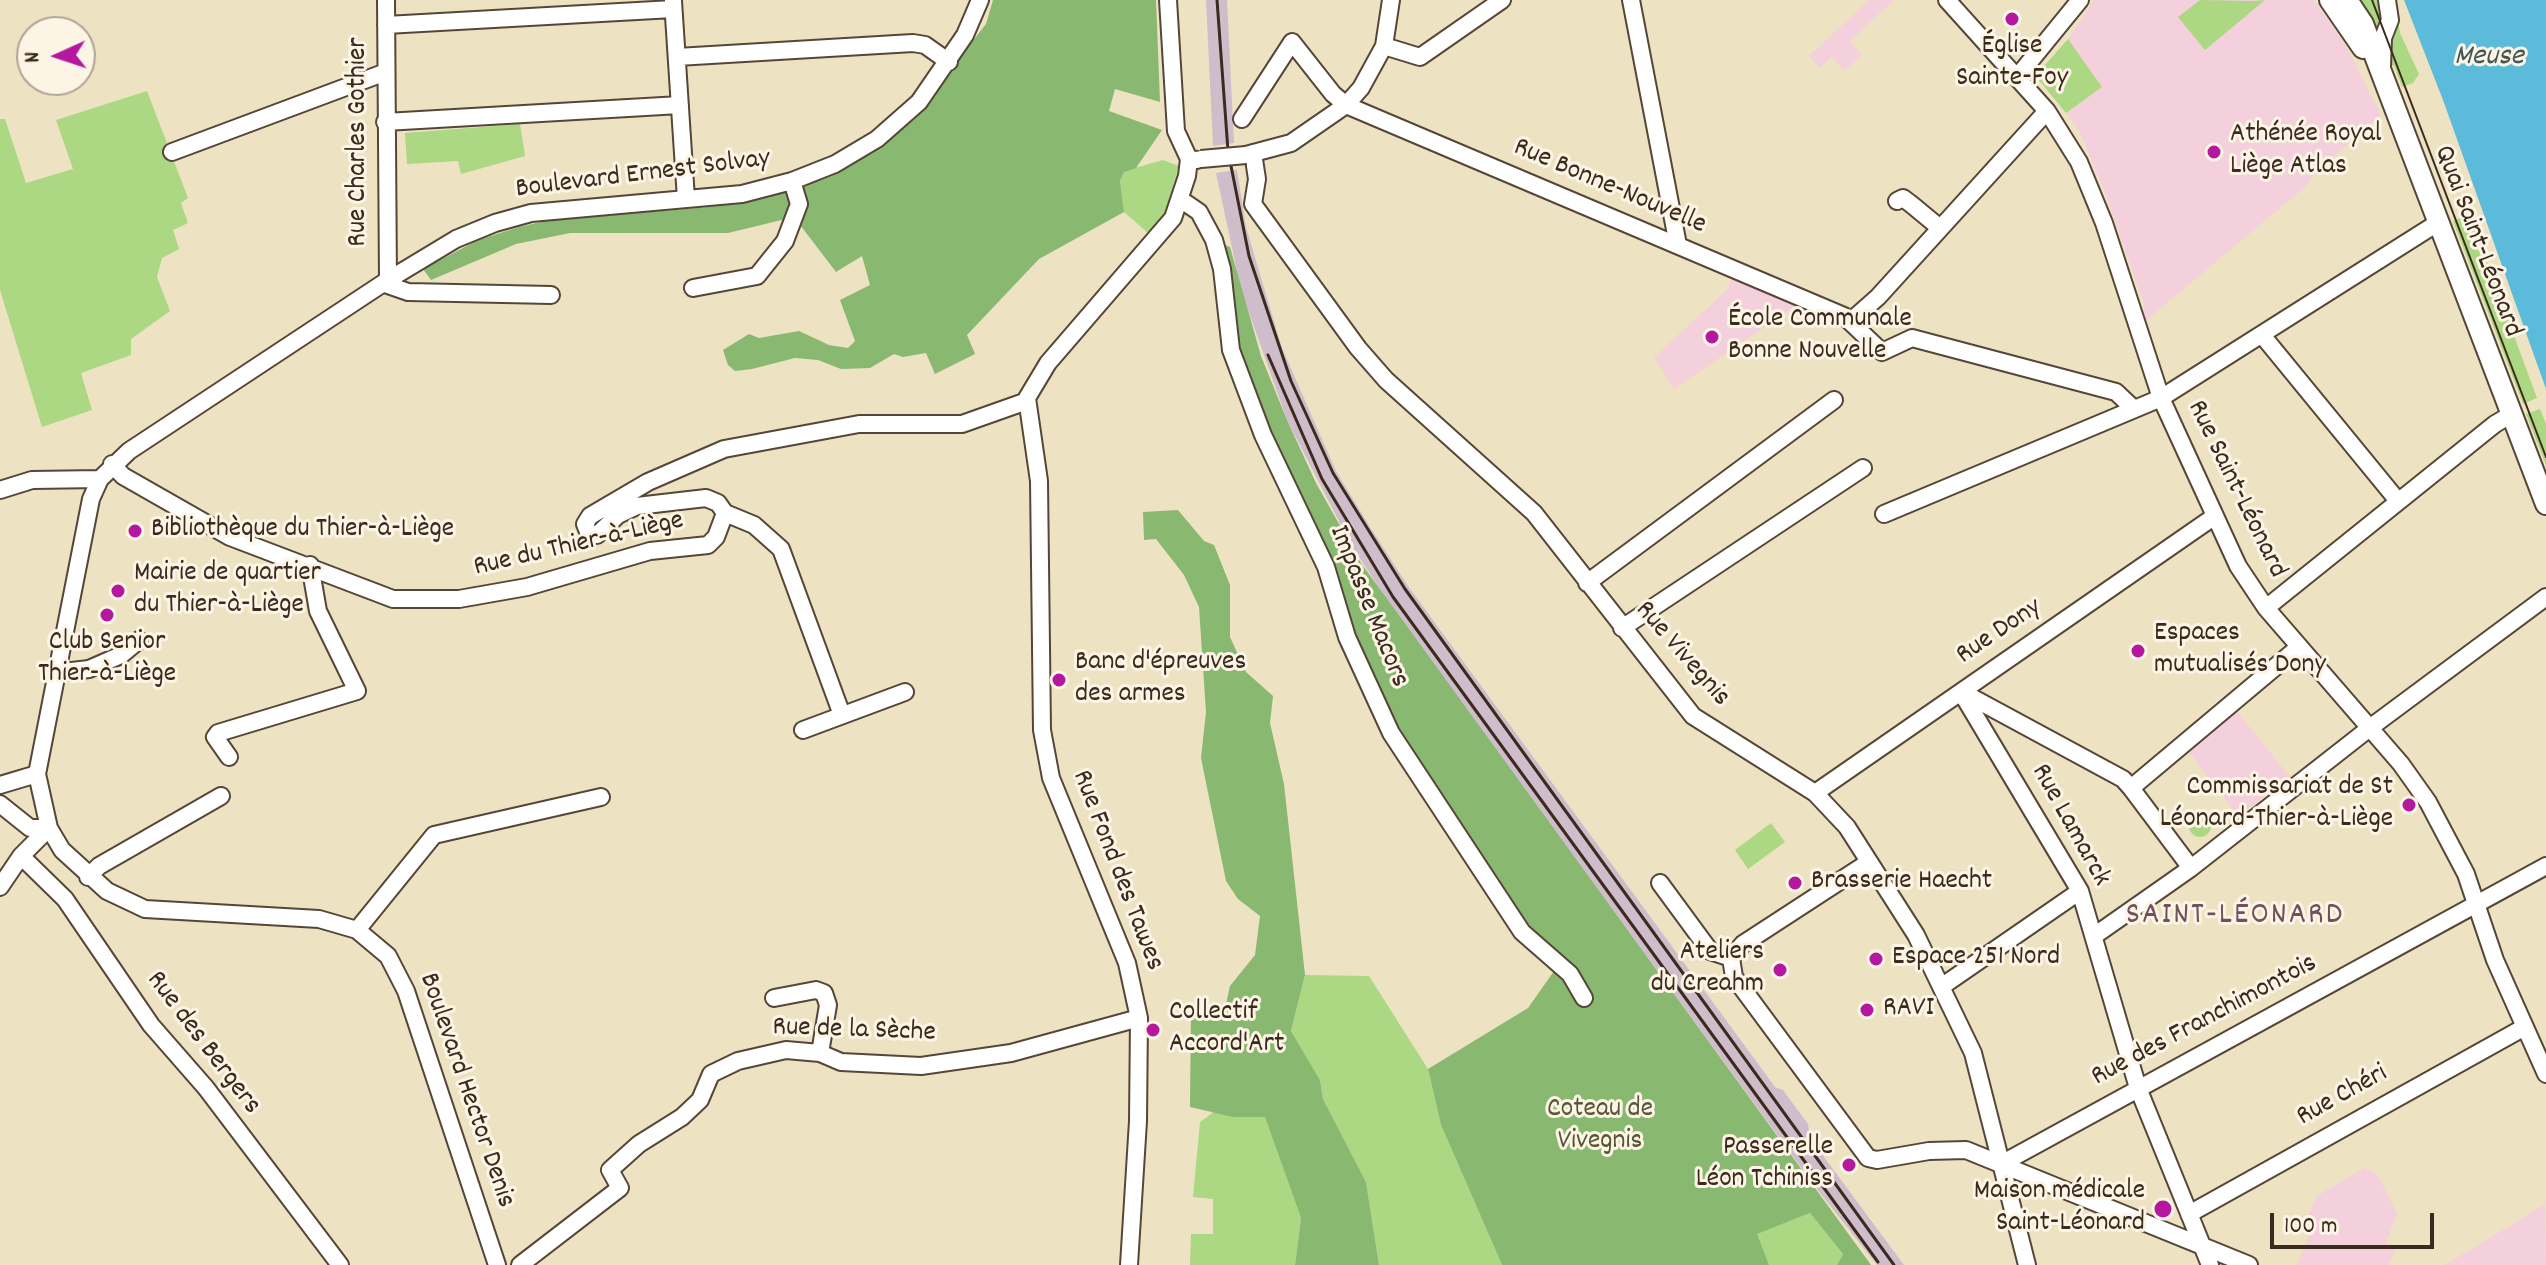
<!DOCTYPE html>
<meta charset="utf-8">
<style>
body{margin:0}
#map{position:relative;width:2546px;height:1265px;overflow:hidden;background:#ede3c3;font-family:Dekko,sans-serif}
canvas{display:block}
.north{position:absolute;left:16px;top:16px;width:80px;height:80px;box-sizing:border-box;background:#fcf5e5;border:2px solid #afa495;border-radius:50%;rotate:267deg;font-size:22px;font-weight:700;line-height:32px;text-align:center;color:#3b2a1e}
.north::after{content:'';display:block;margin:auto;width:28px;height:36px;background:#b5179e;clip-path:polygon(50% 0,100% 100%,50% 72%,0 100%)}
.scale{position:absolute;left:2270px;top:1213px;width:164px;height:36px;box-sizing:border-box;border:4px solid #3b2a1e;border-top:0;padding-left:10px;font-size:24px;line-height:28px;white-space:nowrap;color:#3b2a1e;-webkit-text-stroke:6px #fcf5e5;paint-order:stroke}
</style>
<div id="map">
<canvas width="2546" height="1265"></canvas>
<div class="north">N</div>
<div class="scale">100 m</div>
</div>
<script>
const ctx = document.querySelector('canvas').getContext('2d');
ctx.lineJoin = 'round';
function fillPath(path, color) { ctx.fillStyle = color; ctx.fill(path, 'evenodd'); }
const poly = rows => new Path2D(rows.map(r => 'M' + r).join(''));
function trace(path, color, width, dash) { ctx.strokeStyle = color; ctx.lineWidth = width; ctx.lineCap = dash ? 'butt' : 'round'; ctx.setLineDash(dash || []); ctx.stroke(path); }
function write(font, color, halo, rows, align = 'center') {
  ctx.font = font + ' Dekko,sans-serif'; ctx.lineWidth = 6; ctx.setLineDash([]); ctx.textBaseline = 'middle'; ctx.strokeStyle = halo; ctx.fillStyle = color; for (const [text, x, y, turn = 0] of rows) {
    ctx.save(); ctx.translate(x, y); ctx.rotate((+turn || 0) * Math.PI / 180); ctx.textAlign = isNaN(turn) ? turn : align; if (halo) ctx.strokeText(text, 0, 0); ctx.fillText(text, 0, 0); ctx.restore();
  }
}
const built = poly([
 [1869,0,1894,0,1850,41,1862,55,1844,71,1832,57,1820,68,1809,56],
 [2094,0,2314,0,2346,46,2381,115,2314,174,2305,187,2144,322,2142,315,2145,307,2104,190,2079,130,2066,113,2102,87,2068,39],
 [1732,278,1797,305,1674,389,1654,357,1727,290],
 [2236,710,2290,777,2238,816,2189,752],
 [2364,1168,2377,1174,2397,1214,2386,1243,2396,1248,2389,1265,2297,1265,2312,1228,2304,1225,2317,1196],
 [2545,1204,2546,1265,2445,1265,2518,1221]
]);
const industrial = poly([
 [1206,0,1227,0,1234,143,1213,146],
 [1237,170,1246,227,1282,348,1336,471,1370,527,1408,586,1775,1087,1783,1090,1808,1124,1810,1138,1904,1265,1877,1265,1813,1184,1387,600,1350,543,1287,420,1241,290,1216,173]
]);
const green = poly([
 [2200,0,2253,1,2265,0,2205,50,2178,17],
 [2350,0,2381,0,2385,9,2381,23,2373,28],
 [2398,20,2400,33,2419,74,2413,83,2402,87,2394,65,2389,67,2387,46],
 [2068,39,2102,87,2066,113,2038,79,2038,73],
 [147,91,188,198,181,203,188,223,173,230,179,249,162,258,157,277,170,311,131,339,131,355,81,373,92,410,42,427,0,290,0,119,5,119,26,183,73,169,56,120],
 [520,124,525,156,461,174,458,161,407,164,405,133],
 [1163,160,1179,166,1164,214,1148,233,1124,212,1120,181,1124,171],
 [2463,217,2474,220,2482,249,2537,398,2523,404,2453,221],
 [2540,409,2546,424,2546,465,2526,414],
 '2189 826a11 11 0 1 1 22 0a11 11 0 1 1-22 0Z',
 [1771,823,1785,842,1748,869,1735,850],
 [1305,975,1369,976,1428,1069,1441,1125,1502,1265,1379,1265,1366,1182,1323,1099,1320,1080,1291,1031],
 [1215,1111,1233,1117,1265,1116,1301,1218,1295,1265,1190,1265,1191,1234,1213,1234,1213,1199,1193,1197,1200,1122],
 [1810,1213,1843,1254,1837,1265,1769,1265,1756,1234]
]);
const forest = poly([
 [993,0,1156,0,1160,102,1115,89,1109,111,1162,130,1136,168,1124,172,1120,181,1124,212,1039,259,967,335,975,354,935,374,926,353,903,357,894,354,870,368,841,369,818,360,795,358,752,369,735,371,728,365,723,350,749,334,759,338,799,331,829,345,848,348,855,341,840,300,870,285,862,256,836,272,794,217,728,233,570,233,516,244,431,280,423,269,478,240,519,227,545,221,708,207,788,191,832,176,905,127,986,24],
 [1220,243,1230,247,1261,356,1287,420,1316,483,1361,563,1871,1265,1837,1265,1843,1254,1810,1213,1757,1234,1769,1265,1502,1265,1441,1125,1428,1069,1528,1008,1559,964,1539,943,1409,751,1377,691,1237,349],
 [1178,510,1204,541,1214,545,1230,585,1230,637,1246,672,1273,696,1270,723,1284,784,1305,975,1291,1031,1320,1080,1323,1099,1366,1182,1379,1265,1295,1265,1301,1218,1265,1117,1233,1117,1190,1107,1191,1009,1226,1004,1230,986,1255,955,1260,916,1238,899,1226,881,1201,758,1206,712,1199,607,1184,575,1156,539,1144,540,1143,512]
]);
const water = poly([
 [2404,0,2546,0,2546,389,2443,100]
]);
const minor = poly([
 [386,0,388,280,129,451,100,479,91,499,37,774,49,828,62,850,107,891,145,909,319,919,357,930,388,956,406,991,497,1265],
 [1168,0,1176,131,1189,159,1197,160],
 [1631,0,1678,245],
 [1947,0,2047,111,2079,162,2104,223,2161,398,2238,566,2266,608,2401,764,2428,802,2466,874,2495,960,2546,1074],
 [673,1,686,199],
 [386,25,673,9],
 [1384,46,1420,57,1502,0],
 [677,57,913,43,925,45,949,62],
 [2382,67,2383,38,2390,20,2387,0],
 [2018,76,2080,0],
 [1242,119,1292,42,1333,94,1346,105,1844,316,1882,352,1912,338,2116,392,2134,409],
 [385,122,680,105],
 [172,152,386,72],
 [1253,153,1257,179,1253,204,1358,348,1386,380,1534,513,1693,716,1815,793,1847,827,1916,935,1973,1053,2027,1265],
 [1246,155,1291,143,1346,105,1361,88,1384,46,1391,0],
 [1180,199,1199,212,1214,240,1222,269,1231,350,1263,435,1326,567,1347,637,1391,733,1522,932,1570,974,1584,998],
 [1897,201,1903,198,1911,204,1940,228],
 [388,280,456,239,495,223,531,213,742,194,792,181,835,164,877,139,919,102,965,35,980,0],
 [385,284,408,292,551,295],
 [693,288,757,276,785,241,799,204,792,181],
 [1852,320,1878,297,2047,111],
 [2262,335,2398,501],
 [112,464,123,476,230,537,393,599,459,599,527,587,650,551,708,545,716,537,725,513,718,503,706,498,637,506,618,515,597,535,589,534,585,524,590,516,648,482,724,449,859,424,962,424,1027,401],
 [0,490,32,480,100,479],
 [725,513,754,525,781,549,842,715],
 [1884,514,2161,398,2439,222],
 [1587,583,1834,400],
 [2266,608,2495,424,2512,414],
 [1622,628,1863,468],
 [55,673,89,669,121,655,139,640],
 [1961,692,2080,891,2138,1088,2210,1265],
 [1962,692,2123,779,2131,788],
 [803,730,905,692],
 [229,757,215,737,218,733,357,691,318,611,310,565],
 [0,785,37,774],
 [1815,793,2215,516],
 [0,804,30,828,49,828],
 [21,856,65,899,151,1025,206,1088,340,1265],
 [2191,868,2131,788,2299,647],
 [88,877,99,866,221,796],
 [1660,883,1710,951,1731,958],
 [0,887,21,856,49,828],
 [357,930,434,835,601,797],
 [2094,936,2191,868,2371,727,2546,597],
 [1731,958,1734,977,1868,1158,1877,1160,1929,1151,1966,1150,2249,1265],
 [1731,958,1743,944,1869,862],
 [1941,987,2080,891],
 [774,998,816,990,824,993,828,1005,820,1053],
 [2001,1164,2546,866],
 [2189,1214,2523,1028],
 [520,1265,620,1188,610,1170,639,1144,682,1117,700,1100,711,1074,738,1061,786,1050,820,1053,841,1062,921,1066,1011,1053,1139,1018],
 [1129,1265,1138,1121,1139,1018,1127,963,1051,778,1042,730,1039,481,1027,398,1048,363,1173,218,1187,176,1189,159]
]);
const major = poly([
 [2330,0,2363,48],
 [2347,0,2363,24,2377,61,2546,504]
]);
const tram = poly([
 [2372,0,2546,457]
]);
const rail = poly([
 [1217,0,1228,151,1249,256,1291,381,1333,473,1405,589,1894,1265],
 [1268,355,1322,479,1393,597,1878,1262]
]);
const minorBridge = poly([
 [1201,159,1246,155]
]);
const markers = [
 [2012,19,8,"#b5179e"],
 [2214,152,8,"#b5179e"],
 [1712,337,8,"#b5179e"],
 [135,531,8,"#b5179e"],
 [118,591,8,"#b5179e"],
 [107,615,8,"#b5179e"],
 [2138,651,8,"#b5179e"],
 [1059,680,8,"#b5179e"],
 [2409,805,8,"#b5179e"],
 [1795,883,8,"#b5179e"],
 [1876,959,8,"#b5179e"],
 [1780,970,8,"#b5179e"],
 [1867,1010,8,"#b5179e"],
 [1153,1030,8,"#b5179e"],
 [1849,1165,8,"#b5179e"],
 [2163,1209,10,"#b5179e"]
];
const poiNames = [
 ["Église",2012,48,"center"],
 ["Sainte-Foy",2012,80,"center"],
 ["Athénée Royal",2230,136],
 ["Liège Atlas",2230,168],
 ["École Communale",1728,321],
 ["Bonne Nouvelle",1728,353],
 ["Bibliothèque du Thier-à-Liège",151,531],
 ["Mairie de quartier",134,575],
 ["du Thier-à-Liège",134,607],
 ["Espaces",2154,635],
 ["mutualisés Dony",2154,667],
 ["Club Senior",107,644,"center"],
 ["Thier-à-Liège",107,676,"center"],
 ["Banc d'épreuves",1075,664],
 ["des armes",1075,696],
 ["Commissariat de St",2393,789,"right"],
 ["Léonard-Thier-à-Liège",2393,821,"right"],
 ["Brasserie Haecht",1811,883],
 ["Ateliers",1764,954,"right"],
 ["du Creahm",1764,986,"right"],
 ["Espace 251 Nord",1892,959],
 ["RAVI",1883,1010],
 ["Collectif",1169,1014],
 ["Accord'Art",1169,1046],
 ["Passerelle",1833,1149,"right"],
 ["Léon Tchiniss",1833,1181,"right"],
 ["Maison médicale",2145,1193,"right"],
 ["Saint-Léonard",2145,1225,"right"]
];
const streetNames = [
 ["Rue Charles Gothier",360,142,-90],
 ["Boulevard Ernest Solvay",643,176,-7],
 ["Rue Bonne-Nouvelle",1609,188,23],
 ["Quai Saint-Léonard",2476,242,69],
 ["Rue Saint-Léonard",2235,490,64],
 ["Rue du Thier-à-Liège",579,546,-13],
 ["Impasse Macors",1367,607,68],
 ["Rue Dony",2000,633,-34],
 ["Rue Vivegnis",1681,655,49],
 ["Rue Lamarck",2069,826,61],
 ["Rue Fond des Tawes",1116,871,69],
 ["Rue des Franchimontois",2205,1022,-28],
 ["Rue de la Sèche",854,1032,2],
 ["Rue des Bergers",202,1044,53],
 ["Boulevard Hector Denis",465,1091,71],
 ["Rue Chéri",2343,1097,-29]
];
const parkNames = [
 ["Coteau de",1600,1111],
 ["Vivegnis",1600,1143]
];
const waterNames = [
 ["Meuse",2489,59]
];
const quarterNames = [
 ["SAINT-LÉONARD",2235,918]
];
fillPath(built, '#f4cfdc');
fillPath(industrial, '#d0bdcc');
fillPath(green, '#acd783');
fillPath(forest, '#89b871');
fillPath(water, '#5cbbda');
trace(minor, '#564637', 20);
trace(major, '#564637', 24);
trace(minor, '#fff', 16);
trace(major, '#fff', 20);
trace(tram, '#3b2a1e', 2);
trace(rail, '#3b2a1e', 3);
trace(minorBridge, '#564637', 20, []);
trace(minorBridge, '#fff', 16);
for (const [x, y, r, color] of markers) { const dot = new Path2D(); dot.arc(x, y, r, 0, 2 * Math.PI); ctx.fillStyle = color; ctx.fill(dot); trace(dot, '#fcf5e5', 3); }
write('28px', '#3b2a1e', '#fcf5e5', poiNames, 'left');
write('28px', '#3b2a1e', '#fcf5e5', streetNames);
write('28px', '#575537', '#fcf5e5', parkNames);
write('italic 30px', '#455656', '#fcf5e5', waterNames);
ctx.letterSpacing = '2px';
write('32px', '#71515b', '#fcf5e5', quarterNames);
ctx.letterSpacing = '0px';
</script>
